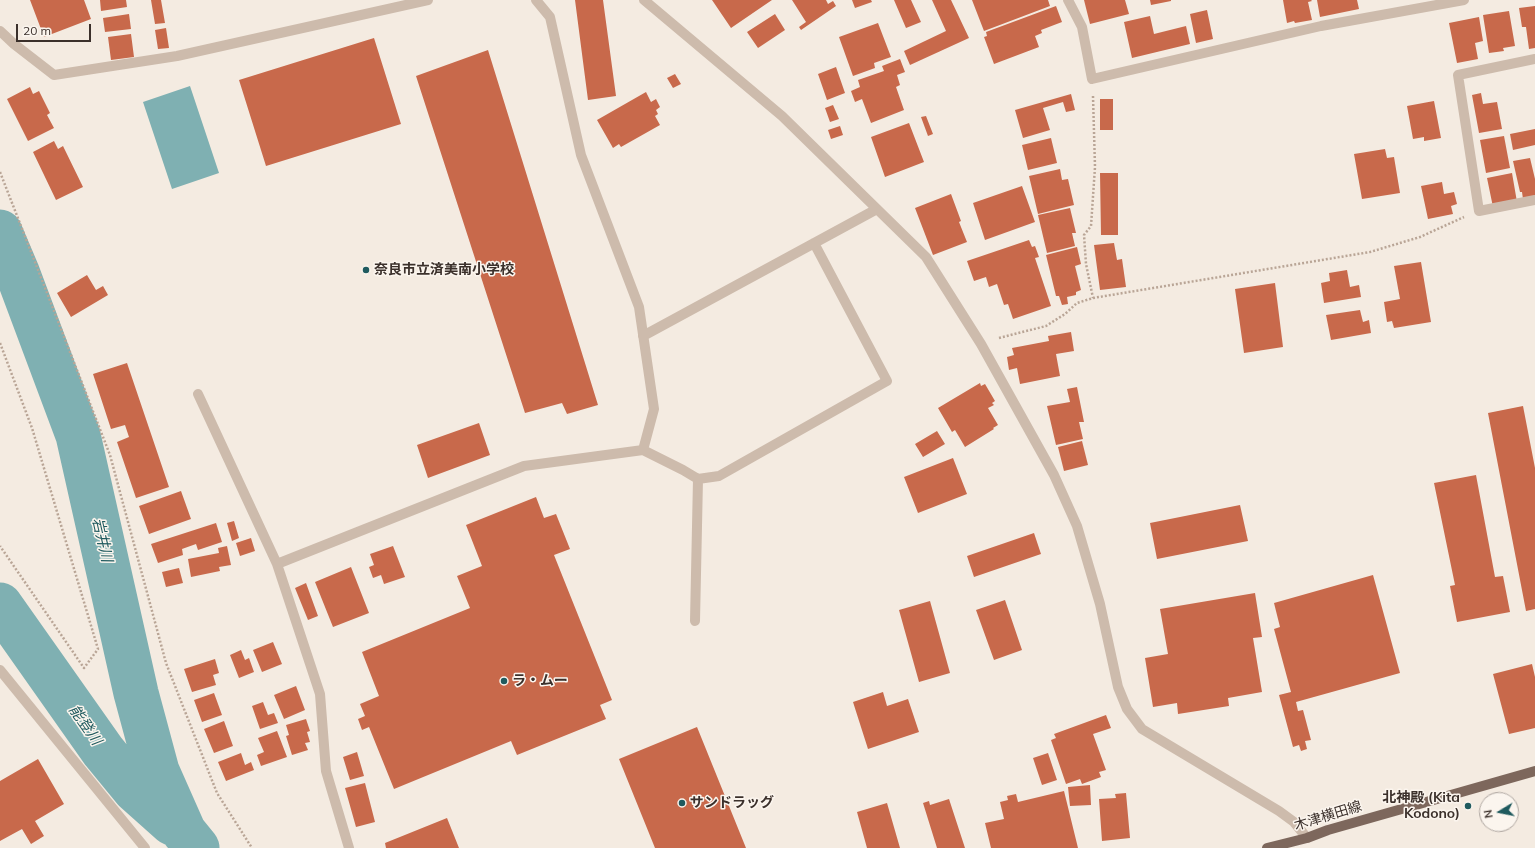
<!DOCTYPE html>
<meta charset="utf-8">
<style>
body{margin:0}
#map{position:relative;width:1535px;height:848px;overflow:hidden;background:#f4ebe1;font-family:Mulish,sans-serif}
canvas{display:block}
.north{position:absolute;left:1479px;top:792px;width:40px;height:40px;box-sizing:border-box;background:#fbf5ee;border:1px solid #aea6a0;border-radius:50%;rotate:260deg;font-size:11px;font-weight:700;line-height:16px;text-align:center;color:#3b302b}
.north::after{content:'';display:block;margin:auto;width:14px;height:18px;background:#1f5a5e;clip-path:polygon(50% 0,100% 100%,50% 72%,0 100%)}
.scale{position:absolute;left:16px;top:24px;width:75px;height:18px;box-sizing:border-box;border:2px solid #3b302b;border-top:0;padding-left:5px;font-size:12px;line-height:14px;white-space:nowrap;color:#3b302b;-webkit-text-stroke:3px #fbf5ee;paint-order:stroke}
</style>
<div id="map">
<canvas width="1535" height="848"></canvas>
<div class="north">N</div>
<div class="scale">20 m</div>
</div>
<script>
const ctx = document.querySelector('canvas').getContext('2d');
ctx.lineJoin = 'round';
function fillPath(path, color) { ctx.fillStyle = color; ctx.fill(path, 'evenodd'); }
const poly = rows => new Path2D(rows.map(r => 'M' + r).join(''));
function trace(path, color, width, dash) { ctx.strokeStyle = color; ctx.lineWidth = width; ctx.lineCap = dash ? 'butt' : 'round'; ctx.setLineDash(dash || []); ctx.stroke(path); }
function write(font, color, halo, rows, align = 'center') {
  ctx.font = font + ' Mulish,"Noto Sans JP",sans-serif'; ctx.lineWidth = 3; ctx.setLineDash([]); ctx.textBaseline = 'middle'; ctx.strokeStyle = halo; ctx.fillStyle = color; for (const [text, x, y, turn = 0] of rows) {
    ctx.save(); ctx.translate(x, y); ctx.rotate((+turn || 0) * Math.PI / 180); ctx.textAlign = isNaN(turn) ? turn : align; if (halo) ctx.strokeText(text, 0, 0); ctx.fillText(text, 0, 0); ctx.restore();
  }
}
const water = poly([
 [190,86,219,173,172,189,143,102]
]);
const river = poly([
 [0,232,17,272,78,435,136,693,157,771,184,832,197,848],
 [0,605,103,751,135,790,172,823]
]);
const building = poly([
 [30,0,84,0,91,19,44,37],
 [100,0,126,0,127,7,101,11],
 [151,0,161,0,165,23,155,24],
 [575,0,603,0,616,96,588,100],
 [712,0,772,0,731,28],
 [792,0,826,0,828,4,833,1,836,6,801,30,799,27,806,22],
 [852,0,871,0,872,2,855,8],
 [894,0,911,0,921,22,906,28],
 [932,0,951,0,969,38,910,65,904,51,946,31],
 [972,0,1048,0,1050,6,984,31],
 [1084,0,1125,0,1129,14,1090,24],
 [1150,0,1171,0,1171,1,1151,5],
 [1283,0,1311,0,1312,1,1308,2,1312,20,1295,23,1294,21,1287,23],
 [1317,0,1357,0,1359,9,1320,17],
 [1056,6,1062,22,1041,30,1042,33,1035,36,1039,47,994,64,984,37,987,36,986,32],
 [1535,6,1535,48,1529,49,1526,27,1522,27,1519,8],
 [1207,10,1213,39,1196,43,1190,14],
 [1509,11,1515,46,1503,48,1504,51,1489,53,1483,15],
 [129,14,131,29,105,32,103,18],
 [775,14,785,30,758,48,747,32],
 [1150,16,1154,34,1186,26,1190,44,1132,58,1124,22],
 [1479,17,1483,41,1475,43,1478,59,1457,63,1449,23],
 [878,23,891,57,874,63,875,68,853,76,839,37],
 [166,28,169,48,158,49,155,30],
 [131,34,134,57,111,60,108,37],
 [374,38,401,124,266,166,239,80],
 [488,50,598,405,567,414,562,403,525,413,416,76],
 [900,59,905,72,897,75,900,85,896,87,904,110,871,123,862,99,855,102,851,91,860,87,858,80,884,71,882,66],
 [836,67,845,93,827,100,818,74],
 [675,74,681,84,673,88,667,78],
 [30,87,33,94,39,91,50,113,47,115,54,128,28,141,7,99],
 [646,92,651,102,656,99,660,107,656,110,658,114,655,116,660,125,621,147,619,144,613,148,597,120],
 [1481,93,1483,104,1497,102,1502,129,1479,133,1472,95],
 [1071,94,1075,110,1066,112,1063,102,1043,108,1050,130,1023,138,1015,110],
 [1100,99,1113,99,1113,130,1100,130],
 [1434,101,1441,138,1424,141,1424,137,1413,139,1407,106],
 [833,105,839,119,830,122,825,108],
 [926,116,933,134,928,136,921,117],
 [909,123,924,162,885,177,871,137],
 [840,126,843,135,831,139,828,130],
 [1535,129,1535,145,1513,150,1510,134],
 [1504,136,1510,168,1486,173,1480,140],
 [1051,138,1057,163,1028,170,1022,145],
 [54,141,58,149,63,146,83,187,56,200,33,152],
 [1385,149,1387,158,1394,157,1400,193,1362,199,1354,154],
 [1530,158,1535,179,1535,197,1523,199,1522,192,1520,192,1513,161],
 [1060,169,1062,180,1068,179,1074,205,1038,214,1029,176],
 [1100,173,1118,173,1118,235,1101,235],
 [1512,173,1517,202,1493,207,1487,178],
 [1442,182,1444,194,1454,192,1457,204,1451,206,1453,214,1428,219,1421,186],
 [1022,186,1035,222,985,240,973,203],
 [951,194,961,221,959,222,967,242,933,255,915,208],
 [1070,208,1076,233,1072,233,1075,246,1047,253,1038,215],
 [1029,240,1032,247,1035,246,1039,257,1035,258,1051,306,1013,319,1008,304,1004,305,997,284,989,287,986,277,974,281,967,261],
 [1114,243,1117,260,1122,259,1126,287,1100,290,1094,245],
 [1077,247,1081,264,1075,266,1081,290,1076,292,1076,295,1067,297,1068,304,1062,305,1059,296,1056,296,1046,255],
 [1421,262,1431,322,1394,328,1392,321,1387,322,1384,302,1400,299,1394,266],
 [1347,270,1350,287,1359,285,1361,297,1324,303,1321,283,1330,281,1329,273],
 [87,275,96,290,103,286,108,295,71,317,57,293],
 [1275,283,1283,347,1244,353,1235,289],
 [1360,310,1363,322,1369,320,1371,333,1331,340,1326,315],
 [1071,332,1074,351,1056,354,1060,376,1020,384,1017,368,1009,370,1007,357,1014,355,1012,348,1049,341,1048,336],
 [127,363,169,487,136,498,117,442,129,437,125,425,111,429,93,374],
 [980,383,981,386,985,384,995,401,992,403,994,405,988,408,998,425,993,428,994,429,965,447,955,430,952,432,938,408],
 [1077,387,1084,422,1079,422,1083,439,1056,445,1047,406,1070,402,1067,389],
 [1523,406,1535,468,1535,609,1526,611,1488,413],
 [479,423,490,455,428,478,417,445],
 [937,431,945,444,923,457,915,444],
 [1082,441,1088,465,1064,471,1058,447],
 [953,458,967,494,918,513,904,477],
 [1476,475,1495,577,1503,576,1510,612,1457,622,1450,586,1455,585,1434,483],
 [181,491,191,519,149,534,139,506],
 [536,497,544,518,556,514,570,549,554,555,612,700,600,705,606,719,517,755,511,741,394,789,369,727,362,730,358,719,365,716,360,704,379,696,362,652,470,608,457,576,482,566,466,525],
 [1240,505,1248,541,1157,559,1150,523],
 [234,521,239,538,232,541,227,523],
 [216,523,222,542,198,550,196,544,182,549,183,555,158,563,151,544],
 [1034,533,1041,554,974,577,967,556],
 [251,538,255,551,240,556,236,543],
 [227,546,231,565,219,567,220,571,191,577,188,559,219,553,218,548],
 [393,546,405,577,384,584,381,575,373,578,369,567,374,565,370,554],
 [351,567,369,613,333,627,315,582],
 [179,568,183,583,166,587,162,572],
 [1373,575,1400,673,1296,702,1298,711,1303,710,1311,740,1305,741,1307,749,1301,751,1299,745,1293,747,1279,695,1291,692,1274,629,1280,627,1274,603],
 [306,583,318,616,308,620,295,588],
 [1255,593,1262,637,1253,638,1262,692,1228,698,1229,706,1178,714,1177,703,1153,707,1145,658,1168,654,1160,609],
 [1005,600,1022,650,994,660,976,610],
 [930,601,950,673,919,682,899,610],
 [273,642,282,664,262,672,253,650],
 [241,650,245,660,249,658,254,672,239,678,230,655],
 [215,659,219,673,213,675,216,685,192,692,184,669],
 [1532,664,1535,677,1535,728,1509,734,1493,674],
 [296,686,305,710,284,719,274,695],
 [883,692,887,706,908,699,919,732,868,749,853,702],
 [214,693,222,715,202,722,194,700],
 [263,702,268,715,274,713,278,723,260,729,252,706],
 [1106,715,1111,728,1093,734,1106,770,1099,772,1101,777,1082,784,1080,779,1066,784,1051,740,1056,738,1054,734],
 [306,719,310,731,307,732,310,742,305,743,308,750,292,755,286,736,289,735,286,725],
 [224,721,233,746,214,753,204,729],
 [697,727,746,848,655,848,619,759],
 [277,731,287,757,261,766,257,755,264,752,258,738],
 [357,752,364,776,350,780,343,757],
 [241,753,245,765,251,762,254,770,226,781,218,762],
 [1048,753,1057,780,1042,785,1033,758],
 [38,759,64,804,35,821,44,836,31,844,22,829,0,841,0,781],
 [365,783,375,822,356,827,345,788],
 [1090,785,1091,805,1070,806,1068,787],
 [1064,791,1078,848,991,848,985,823,1004,819,1000,802,1008,800,1007,796,1016,794,1018,802],
 [1126,793,1130,838,1102,841,1099,799,1116,798,1115,794],
 [949,799,965,848,937,848,923,803,929,801,930,805],
 [887,803,900,848,867,848,857,812],
 [447,818,459,848,386,848,385,843]
]);
const path = poly([
 [1093,96,1095,167,1091,226,1084,235,1086,264,1093,298],
 [0,172,110,455,166,663,217,793,252,848],
 [999,338,1046,326,1065,314,1077,303,1093,298,1370,252,1420,237,1464,217],
 [0,343,32,428,98,649,84,668,0,546]
]);
const minor = poly([
 [644,0,782,116,926,257,981,344,1054,475,1077,526,1100,604,1118,687,1127,709,1142,729,1279,811,1294,822,1307,838],
 [1068,0,1082,27,1092,79,1321,26,1464,0],
 [0,31,14,44,54,75,177,56,428,0],
 [1535,59,1458,75,1479,211,1535,200],
 [643,336,877,209],
 [198,394,277,564,320,694,326,771,349,848],
 [643,450,683,470,698,479,719,476,887,381,814,243],
 [277,564,524,466,643,450,654,409,639,307,581,155,550,17,536,0],
 [695,621,698,479],
 [0,670,145,848]
]);
const major = poly([
 [1267,848,1307,838,1328,830,1535,771]
]);
const markers = [
 [366,270,4,"#1f5a5e"],
 [504,681,4,"#1f5a5e"],
 [682,803,4,"#1f5a5e"],
 [1468,806,4,"#1f5a5e"]
];
const poiNames = [
 ["奈良市立済美南小学校",374,270],
 ["ラ・ムー",512,681],
 ["北神殿 (Kita",1460,798,"right"],
 ["Kodono)",1460,814,"right"],
 ["サンドラッグ",690,803]
];
const streetNames = [
 ["木津横田線",1328,816,-17]
];
const waterNames = [
 ["岩井川",102,540,77],
 ["能登川",85,725,55]
];
fillPath(water, '#7fb0b2');
trace(river, '#7fb0b2', 45);
fillPath(building, '#c8694b');
trace(path, '#b9a596', 2.5, [2, 2]);
trace(minor, '#cdbbac', 10);
trace(major, '#7d675c', 10);
for (const [x, y, r, color] of markers) { const dot = new Path2D(); dot.arc(x, y, r, 0, 2 * Math.PI); ctx.fillStyle = color; ctx.fill(dot); trace(dot, '#fbf5ee', 1.5); }
write('bold 14px', '#3b302b', '#fbf5ee', poiNames, 'left');
write('14px', '#3b302b', '#fbf5ee', streetNames);
write('italic 15px', '#1f5a5e', '#fbf5ee', waterNames);
</script>
